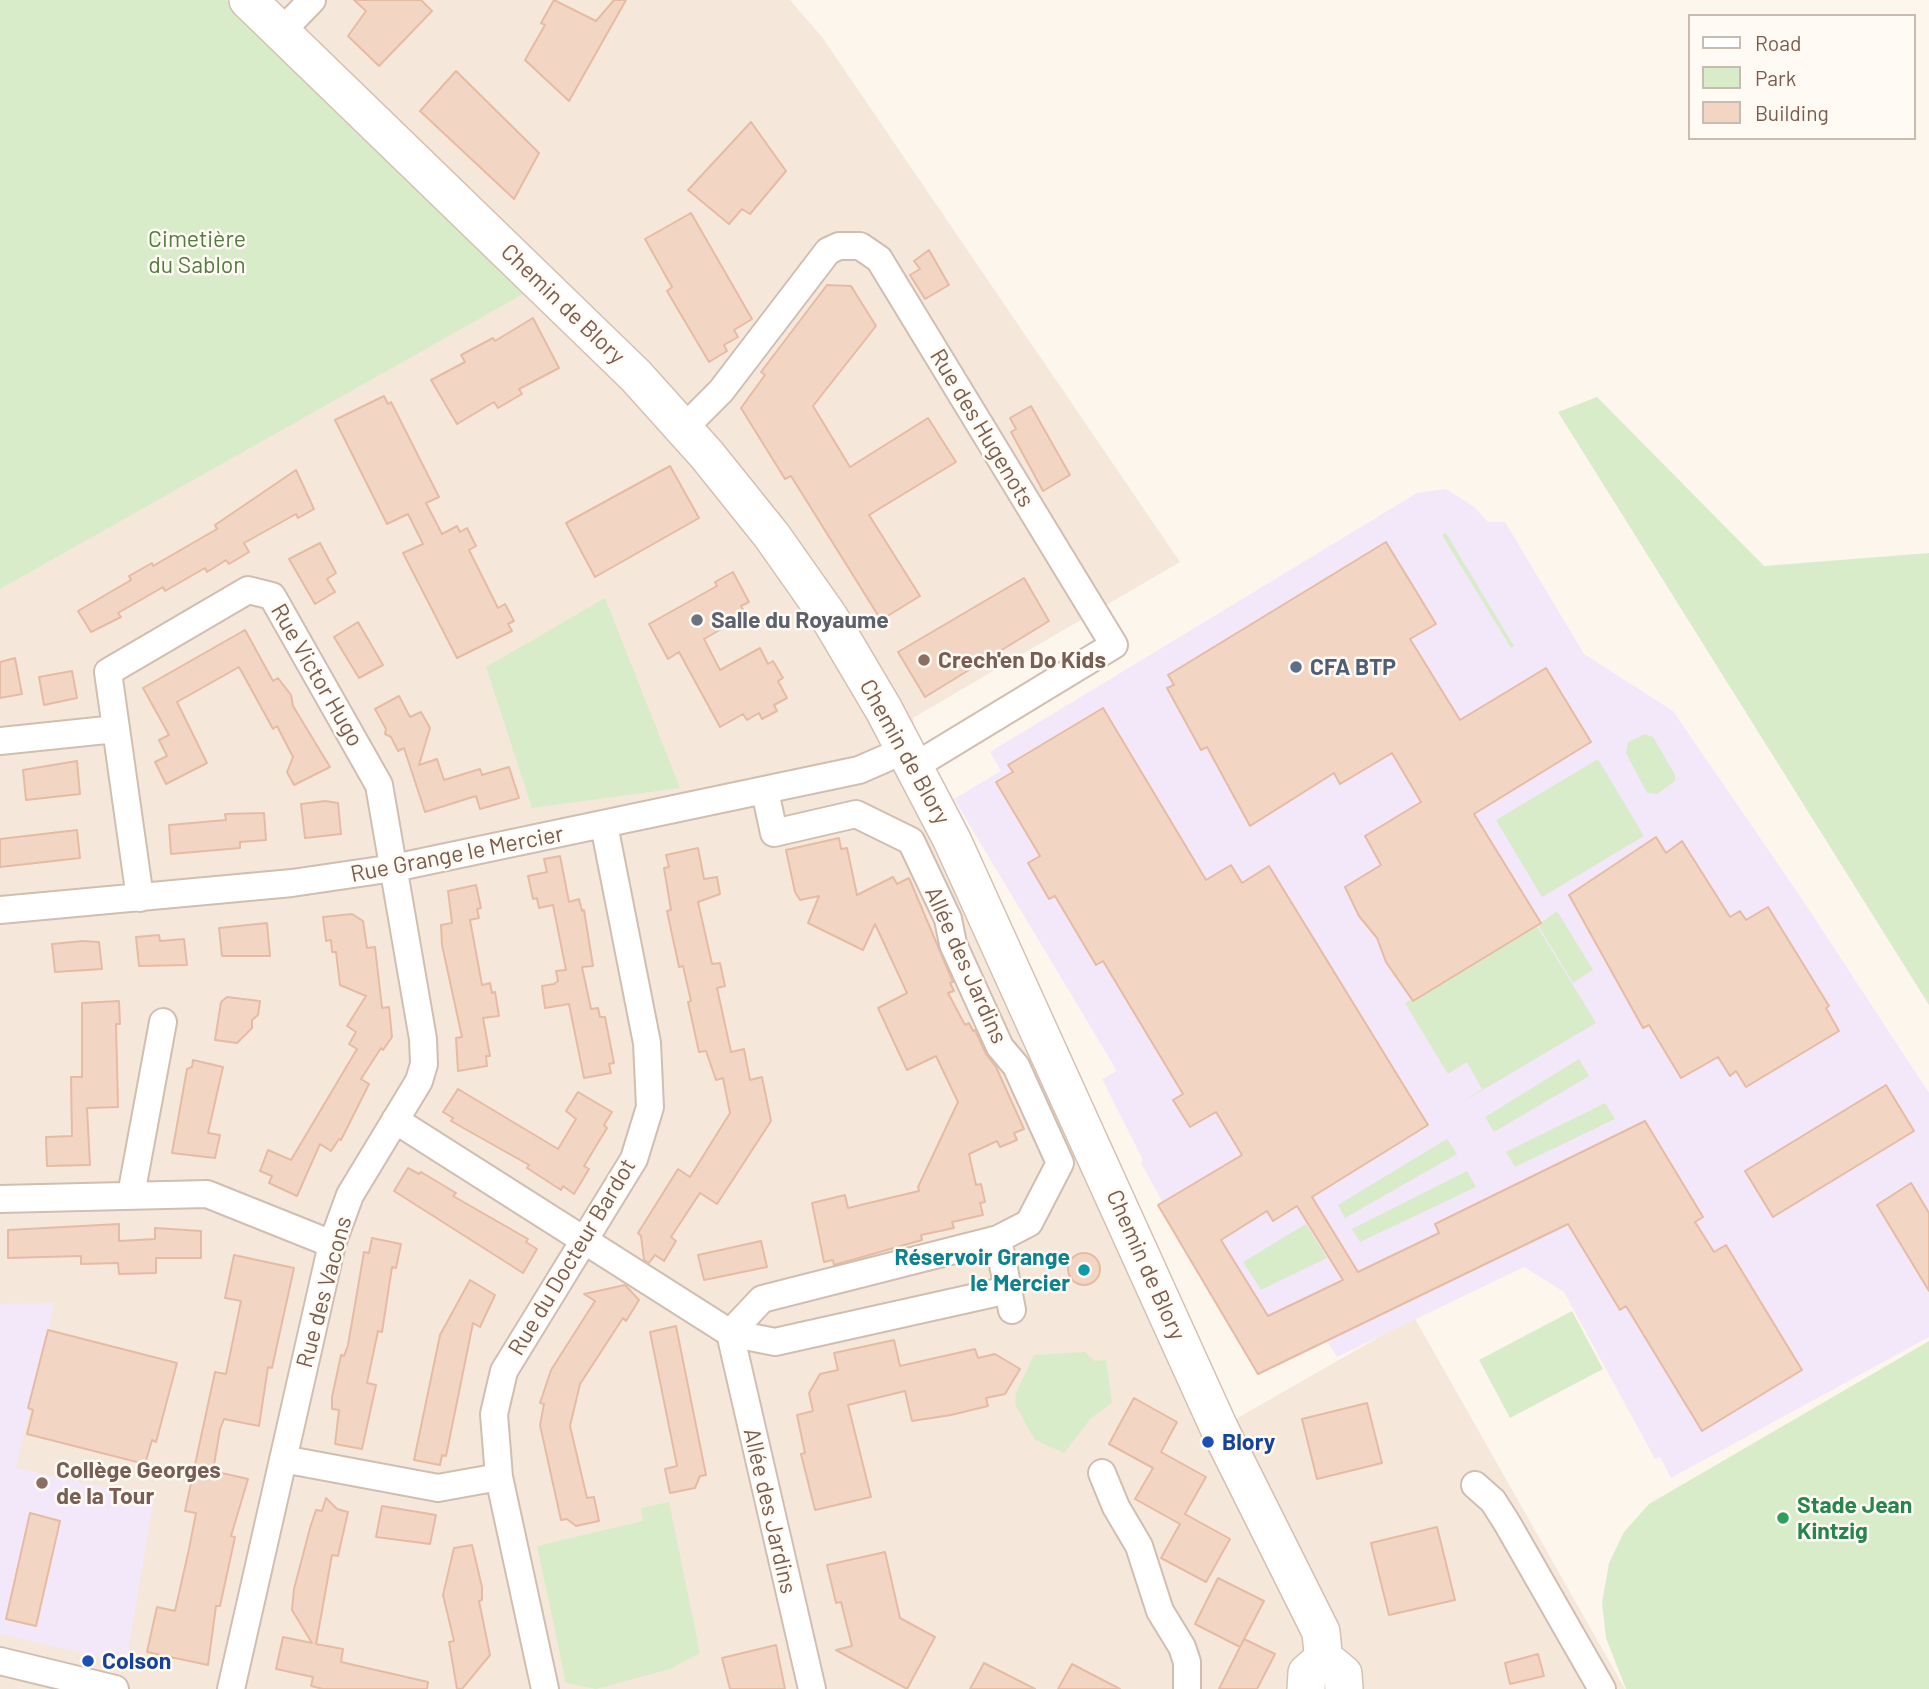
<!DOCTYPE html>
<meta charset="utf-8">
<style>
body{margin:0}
#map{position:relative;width:1929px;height:1689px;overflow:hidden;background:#fdf6ec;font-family:Barlow,sans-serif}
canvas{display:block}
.legend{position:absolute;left:1688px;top:14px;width:228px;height:126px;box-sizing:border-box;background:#fffaf3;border:2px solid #cabbb1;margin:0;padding:9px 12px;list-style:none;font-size:21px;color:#7a5c4d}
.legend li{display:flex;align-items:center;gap:14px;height:35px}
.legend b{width:35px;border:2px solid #cabbb1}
</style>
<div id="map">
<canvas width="1929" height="1689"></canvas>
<ul class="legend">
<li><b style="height:9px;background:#fff"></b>Road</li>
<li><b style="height:19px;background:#d8ecc9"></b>Park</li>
<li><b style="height:19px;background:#f3d5c3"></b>Building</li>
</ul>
</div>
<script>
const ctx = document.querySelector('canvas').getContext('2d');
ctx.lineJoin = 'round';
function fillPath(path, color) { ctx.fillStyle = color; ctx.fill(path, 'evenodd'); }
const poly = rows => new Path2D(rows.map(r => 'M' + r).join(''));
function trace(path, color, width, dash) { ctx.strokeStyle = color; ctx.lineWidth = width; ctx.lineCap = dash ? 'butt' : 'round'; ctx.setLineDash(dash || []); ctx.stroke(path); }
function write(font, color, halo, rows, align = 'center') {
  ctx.font = font + ' Barlow,sans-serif'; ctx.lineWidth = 5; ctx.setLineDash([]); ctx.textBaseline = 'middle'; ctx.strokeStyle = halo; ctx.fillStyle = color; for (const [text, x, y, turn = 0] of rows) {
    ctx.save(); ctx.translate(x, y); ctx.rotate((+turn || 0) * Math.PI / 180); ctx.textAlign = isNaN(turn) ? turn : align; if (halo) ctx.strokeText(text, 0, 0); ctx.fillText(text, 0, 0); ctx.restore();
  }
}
const residential = poly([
 [0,0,790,0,822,37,1180,562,913,718,923,781,1220,1428,1414,1317,1625,1689,0,1689]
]);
const education = poly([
 [1446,489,1474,507,1488,522,1505,522,1584,654,1673,711,1804,902,1929,1093,1929,1337,1671,1478,1660,1457,1655,1459,1564,1292,1524,1267,1337,1357,1327,1341,1258,1374,1141,1163,1143,1160,1102,1079,1117,1071,954,799,1001,771,990,752,1417,493],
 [55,1303,16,1468,154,1498,126,1663,0,1634,0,1304]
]);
const green = poly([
 [0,0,226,0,525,293,0,589],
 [1597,397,1764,566,1929,553,1929,1005,1558,412],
 [1446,533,1514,646,1511,648,1442,535],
 [605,598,680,788,532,808,486,667],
 [1645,734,1653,737,1675,775,1675,781,1657,794,1647,793,1626,753,1628,742],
 [1598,759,1644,836,1542,897,1496,820],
 [1557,911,1593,970,1573,983,1538,925],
 [1537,926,1596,1023,1464,1101,1482,1089,1467,1062,1448,1074,1405,1003],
 [1579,1059,1589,1076,1494,1132,1485,1117],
 [1605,1103,1615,1119,1515,1167,1506,1152],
 [1447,1139,1457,1154,1345,1218,1338,1205],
 [1467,1171,1476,1187,1360,1242,1352,1229],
 [1306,1224,1327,1258,1261,1290,1243,1262],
 [1572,1311,1603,1369,1510,1418,1479,1360],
 [1929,1341,1929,1689,1626,1689,1606,1638,1602,1603,1609,1563,1624,1532,1649,1504],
 [1085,1352,1095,1361,1106,1360,1112,1403,1091,1418,1064,1453,1035,1440,1015,1404,1016,1393,1034,1355],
 [669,1502,700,1653,670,1669,596,1689,566,1683,537,1546,643,1521,641,1508]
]);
const building = poly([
 [354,0,421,0,432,11,379,66,348,36,366,11,354,0],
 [554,0,596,21,614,0,626,0,569,101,525,60,545,25,541,23,554,0],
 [456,71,539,153,514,199,420,111,456,71],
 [751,122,786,171,750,214,742,209,729,224,688,190,751,122],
 [691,213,752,319,734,330,738,337,724,345,727,351,709,362,667,291,672,287,645,239,691,213],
 [929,250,949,285,925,299,910,275,920,269,914,261,929,250],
 [827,285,851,286,876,326,813,406,850,467,928,418,956,462,869,515,920,596,881,620,791,476,785,479,741,408,765,375,761,372,827,285],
 [533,318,559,368,519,389,522,394,498,408,494,402,457,424,431,380,465,362,461,355,493,338,495,341,533,318],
 [384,396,388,404,391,402,439,497,426,503,442,534,457,526,460,532,467,528,476,546,469,550,498,608,505,604,514,621,508,624,512,631,457,658,403,553,423,544,408,514,387,524,335,420,384,396],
 [1031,406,1070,475,1043,491,1011,432,1016,429,1010,418,1031,406],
 [670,466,699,518,595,577,566,523,670,466],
 [296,470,314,509,298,518,296,514,244,543,249,552,229,564,226,560,207,572,205,568,165,591,163,587,118,613,121,617,91,632,78,611,131,580,129,576,152,563,153,566,217,529,215,525,296,470],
 [1386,542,1436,624,1410,639,1460,720,1546,668,1591,742,1474,814,1541,923,1413,1001,1386,962,1377,938,1359,916,1345,887,1381,865,1365,836,1421,802,1392,753,1340,784,1334,773,1250,826,1207,747,1201,750,1167,688,1174,685,1168,675,1386,542],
 [320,543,336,573,327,579,335,592,315,604,289,559,320,543],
 [733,572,749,602,741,606,746,615,704,639,720,670,760,648,768,664,773,661,783,678,778,681,787,698,774,705,777,711,762,719,759,713,747,720,743,714,720,727,679,652,668,659,649,624,717,586,715,582,733,572],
 [1024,578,1049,621,925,697,898,652,1024,578],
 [358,622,383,665,359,678,334,637,358,622],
 [245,630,273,681,278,678,291,695,293,706,330,767,294,785,287,772,293,757,277,726,273,729,239,667,177,702,207,763,166,784,155,762,167,756,159,740,169,735,143,688,245,630],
 [15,658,22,694,0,698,0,662,15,658],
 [72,671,77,698,44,705,39,677,72,671],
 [399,696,410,717,421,712,430,728,419,765,437,759,444,780,480,769,482,775,509,767,519,798,480,809,476,796,425,812,404,748,398,751,391,737,385,734,386,729,375,709,399,696],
 [1103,708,1206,880,1231,865,1242,883,1269,866,1428,1125,1312,1197,1358,1272,1439,1233,1435,1224,1645,1121,1703,1217,1695,1222,1714,1252,1726,1245,1802,1370,1702,1431,1626,1306,1620,1310,1568,1224,1258,1374,1158,1205,1242,1155,1216,1112,1190,1127,1173,1100,1183,1094,1103,961,1096,965,1055,896,1049,899,1028,863,1040,856,996,782,1013,772,1008,765,1103,708],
 [1297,1206,1343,1280,1268,1316,1221,1240,1267,1211,1273,1221,1297,1206],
 [77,761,80,794,26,800,23,770,77,761],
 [325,801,338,803,341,834,305,838,301,804,325,801],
 [264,813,266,840,240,842,240,848,171,854,169,825,226,820,225,814,264,813],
 [77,830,80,858,0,867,0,839,77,830],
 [1656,837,1666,853,1682,841,1730,917,1740,911,1746,920,1768,907,1829,1006,1826,1008,1839,1031,1746,1087,1736,1071,1730,1076,1718,1057,1681,1078,1649,1025,1643,1028,1569,895,1656,837],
 [839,838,841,849,847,848,857,895,893,877,897,884,909,878,953,982,950,983,954,991,948,993,965,1025,969,1023,973,1031,975,1030,986,1054,996,1067,1024,1129,1014,1133,1017,1140,1000,1147,997,1141,969,1154,976,1185,981,1184,985,1202,980,1203,983,1215,952,1222,954,1228,921,1235,922,1240,834,1265,833,1260,824,1262,812,1203,845,1195,848,1208,919,1191,918,1187,958,1102,936,1056,907,1070,898,1051,878,1008,907,993,875,924,863,950,808,923,819,896,800,900,795,892,786,850,839,838],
 [698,848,704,879,717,877,720,894,698,902,712,964,720,963,725,986,717,988,731,1052,744,1049,750,1080,762,1077,771,1121,717,1204,700,1193,671,1237,676,1241,664,1261,655,1255,649,1263,644,1260,641,1236,638,1233,678,1169,690,1177,730,1113,723,1078,716,1080,706,1051,699,1052,688,1002,691,1001,683,966,679,967,667,911,671,910,664,868,669,867,666,855,698,848],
 [560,856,569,902,579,899,582,911,584,910,593,966,582,967,591,1009,598,1008,600,1017,605,1017,614,1063,609,1064,611,1073,584,1078,569,1004,545,1008,542,986,554,984,558,981,556,971,566,970,553,905,539,908,537,898,533,899,528,876,547,872,544,859,560,856],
 [476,885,481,908,477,909,479,918,470,920,482,985,490,983,492,993,495,992,499,1016,483,1018,490,1056,486,1056,487,1066,458,1071,456,1038,462,1037,442,945,441,925,452,923,448,891,476,885],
 [352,914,363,921,367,948,375,947,382,1008,389,1007,392,1037,383,1050,381,1048,361,1079,369,1084,341,1140,339,1139,331,1151,320,1144,297,1196,269,1183,272,1176,260,1171,268,1150,291,1160,357,1049,349,1044,356,1032,347,1026,366,996,340,985,336,952,332,952,331,940,326,941,323,917,352,914],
 [267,923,270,956,222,956,219,928,267,923],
 [159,935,160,941,184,939,187,965,139,966,136,937,159,935],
 [83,941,99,942,102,969,55,972,52,944,83,941],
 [227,997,260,1001,258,1015,252,1020,252,1028,237,1043,215,1040,221,1002,227,997],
 [119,1001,120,1024,116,1024,118,1107,87,1108,90,1165,47,1166,46,1137,72,1136,71,1077,82,1077,82,1003,119,1001],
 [193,1060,223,1067,208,1133,220,1135,215,1158,172,1153,187,1069,192,1067,193,1060],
 [1886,1085,1914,1131,1773,1217,1745,1171,1886,1085],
 [458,1089,558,1149,576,1119,566,1111,578,1092,612,1112,604,1125,607,1128,584,1166,589,1169,574,1194,563,1186,561,1190,527,1168,529,1165,451,1121,453,1118,443,1112,458,1089],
 [408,1168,419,1174,421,1172,456,1193,453,1196,528,1239,526,1242,537,1249,523,1273,394,1191,408,1168],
 [1911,1183,1929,1213,1929,1291,1877,1205,1911,1183],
 [119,1224,119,1241,155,1239,155,1228,201,1231,201,1258,156,1258,156,1273,119,1274,118,1263,81,1264,81,1256,8,1258,8,1230,119,1224],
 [372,1238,401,1244,396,1268,392,1267,382,1332,378,1331,367,1383,376,1385,362,1449,335,1444,339,1410,332,1409,332,1397,341,1355,344,1356,348,1345,364,1252,369,1253,372,1238],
 [761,1241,767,1267,704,1280,698,1255,761,1241],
 '1068 1269a16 16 0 1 1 32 0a16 16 0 1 1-32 0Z',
 [234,1255,294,1268,272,1368,268,1367,259,1426,224,1419,220,1429,213,1471,248,1479,231,1536,235,1537,220,1606,216,1606,208,1665,147,1652,157,1607,175,1611,189,1549,196,1513,185,1511,215,1372,226,1374,241,1301,225,1298,234,1255],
 [470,1280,495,1295,480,1327,473,1323,446,1456,442,1455,440,1465,414,1460,440,1335,470,1280],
 [625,1285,639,1300,626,1321,623,1318,580,1384,570,1426,587,1498,594,1497,599,1521,576,1526,567,1519,561,1520,540,1425,544,1404,540,1403,551,1370,595,1301,584,1294,625,1285],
 [676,1326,706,1475,700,1476,695,1488,670,1493,665,1469,677,1466,650,1332,676,1326],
 [48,1330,177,1363,156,1442,152,1440,145,1464,27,1434,33,1410,28,1408,48,1330],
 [894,1340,900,1366,975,1349,978,1358,995,1354,1020,1369,1005,1394,986,1398,988,1406,951,1415,912,1421,905,1391,848,1405,871,1497,815,1510,801,1454,805,1453,797,1415,813,1411,809,1393,820,1374,838,1370,834,1353,894,1340],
 [1134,1398,1177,1422,1161,1452,1206,1477,1185,1514,1230,1539,1206,1582,1161,1558,1180,1524,1135,1499,1153,1468,1109,1444,1134,1398],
 [1367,1403,1382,1463,1317,1479,1302,1419,1367,1403],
 [326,1498,337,1509,348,1512,338,1556,332,1555,316,1644,343,1649,341,1662,428,1682,427,1689,323,1689,311,1686,313,1677,276,1669,283,1637,312,1643,292,1610,294,1589,310,1528,316,1510,322,1511,326,1498],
 [382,1506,436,1515,430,1544,376,1537,382,1506],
 [30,1513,60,1521,36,1626,6,1619,30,1513],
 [1437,1527,1455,1600,1389,1615,1371,1543,1437,1527],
 [472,1545,482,1587,482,1600,479,1601,490,1655,462,1689,457,1689,449,1642,454,1641,443,1595,454,1548,472,1545],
 [885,1552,900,1618,935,1637,907,1689,836,1650,852,1646,841,1602,836,1603,827,1565,885,1552],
 [1218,1578,1264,1601,1240,1647,1195,1624,1218,1578],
 [1244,1639,1275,1654,1257,1689,1219,1689,1244,1639],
 [776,1645,785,1689,730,1689,722,1658,776,1645],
 [1538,1654,1544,1676,1510,1684,1505,1663,1538,1654],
 [984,1663,1035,1689,970,1689,984,1663],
 [1072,1664,1120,1689,1058,1689,1072,1664]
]);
const street = poly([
 [281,32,312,0],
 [684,428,721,391,828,251,839,246,860,246,879,259,1114,645,915,766],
 [0,741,116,729],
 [140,898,108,672,248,590,272,596,379,785,423,1039,424,1064,419,1081,350,1195,332,1244,231,1689],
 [0,910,292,883,394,868,859,770,905,750],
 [395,1120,730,1333,775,1342,1008,1290],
 [131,1195,163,1022],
 [0,1199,207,1194,332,1244],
 [998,1239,1012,1310],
 [730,1333,762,1299,998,1239,1029,1223,1060,1163,1016,1066,1000,1047,953,944,948,919,911,841,856,814,774,833,765,791],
 [730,1333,812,1689],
 [283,1459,438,1488,499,1477],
 [1102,1473,1116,1507,1139,1546,1160,1611,1182,1647,1187,1662,1187,1689],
 [1475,1485,1493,1501,1507,1523,1602,1689],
 [0,1661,115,1689],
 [545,1689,499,1477,494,1414,504,1371,634,1159,650,1107,647,1043,604,825]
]);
const secondary = poly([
 [248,0,636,376,707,455,772,536,829,617,884,710,952,840,1219,1428,1321,1632,1324,1663],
 [1306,1689,1307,1673,1315,1666,1324,1663,1331,1664,1343,1674,1344,1689]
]);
const markers = [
 [697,620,7,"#6b7280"],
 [924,660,7,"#8d6e63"],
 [1296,667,7,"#5c6f8a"],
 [1084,1270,7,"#0f9aa8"],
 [1208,1442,7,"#1a4fb4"],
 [42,1483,7,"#8d6e63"],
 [1783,1518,7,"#2e9e5b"],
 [88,1661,7,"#1a4fb4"]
];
const parkNames = [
 ["Cimetière",197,239],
 ["du Sablon",197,265]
];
const streetNames = [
 ["Chemin de Blory",563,304,44],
 ["Rue des Hugenots",982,428,59],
 ["Rue Victor Hugo",317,675,60],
 ["Chemin de Blory",905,752,61],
 ["Rue Grange le Mercier",457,854,-11],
 ["Allée des Jardins",966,965,66],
 ["Rue du Docteur Bardot",572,1257,-59],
 ["Chemin de Blory",1146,1265,66],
 ["Rue des Vacons",324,1292,-75],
 ["Allée des Jardins",770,1511,77]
];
const worshipNames = [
 ["Salle du Royaume",711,620]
];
const educationNames = [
 ["Crech'en Do Kids",938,660],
 ["Collège Georges",56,1470],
 ["de la Tour",56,1496]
];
const serviceNames = [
 ["CFA BTP",1310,667]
];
const cultureNames = [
 ["Réservoir Grange",1070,1257],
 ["le Mercier",1070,1283]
];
const transitNames = [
 ["Blory",1222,1442],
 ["Colson",102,1661]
];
const leisureNames = [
 ["Stade Jean",1797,1505],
 ["Kintzig",1797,1531]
];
fillPath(residential, '#f5e8da');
fillPath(education, '#f3e8fa');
fillPath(green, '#d8ecc9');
fillPath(building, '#f3d5c3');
trace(building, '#e6bba3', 2);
trace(street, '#d1beb0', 30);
trace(secondary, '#d6c0b0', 40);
trace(street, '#fff', 26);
trace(secondary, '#fff', 37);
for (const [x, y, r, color] of markers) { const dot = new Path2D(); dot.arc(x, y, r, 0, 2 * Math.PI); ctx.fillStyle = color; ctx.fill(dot); trace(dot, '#fffaf3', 2.5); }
write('23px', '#537a41', '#fffaf3', parkNames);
write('23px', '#7a5c4d', '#fffaf3', streetNames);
write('bold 23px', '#5b616d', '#fffaf3', worshipNames, 'left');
write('bold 23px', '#785e54', '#fffaf3', educationNames, 'left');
write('bold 23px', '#4e5e75', '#fffaf3', serviceNames, 'left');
write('bold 23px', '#0d838f', '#fffaf3', cultureNames, 'right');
write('bold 23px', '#164399', '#fffaf3', transitNames, 'left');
write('bold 23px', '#27864d', '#fffaf3', leisureNames, 'left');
</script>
